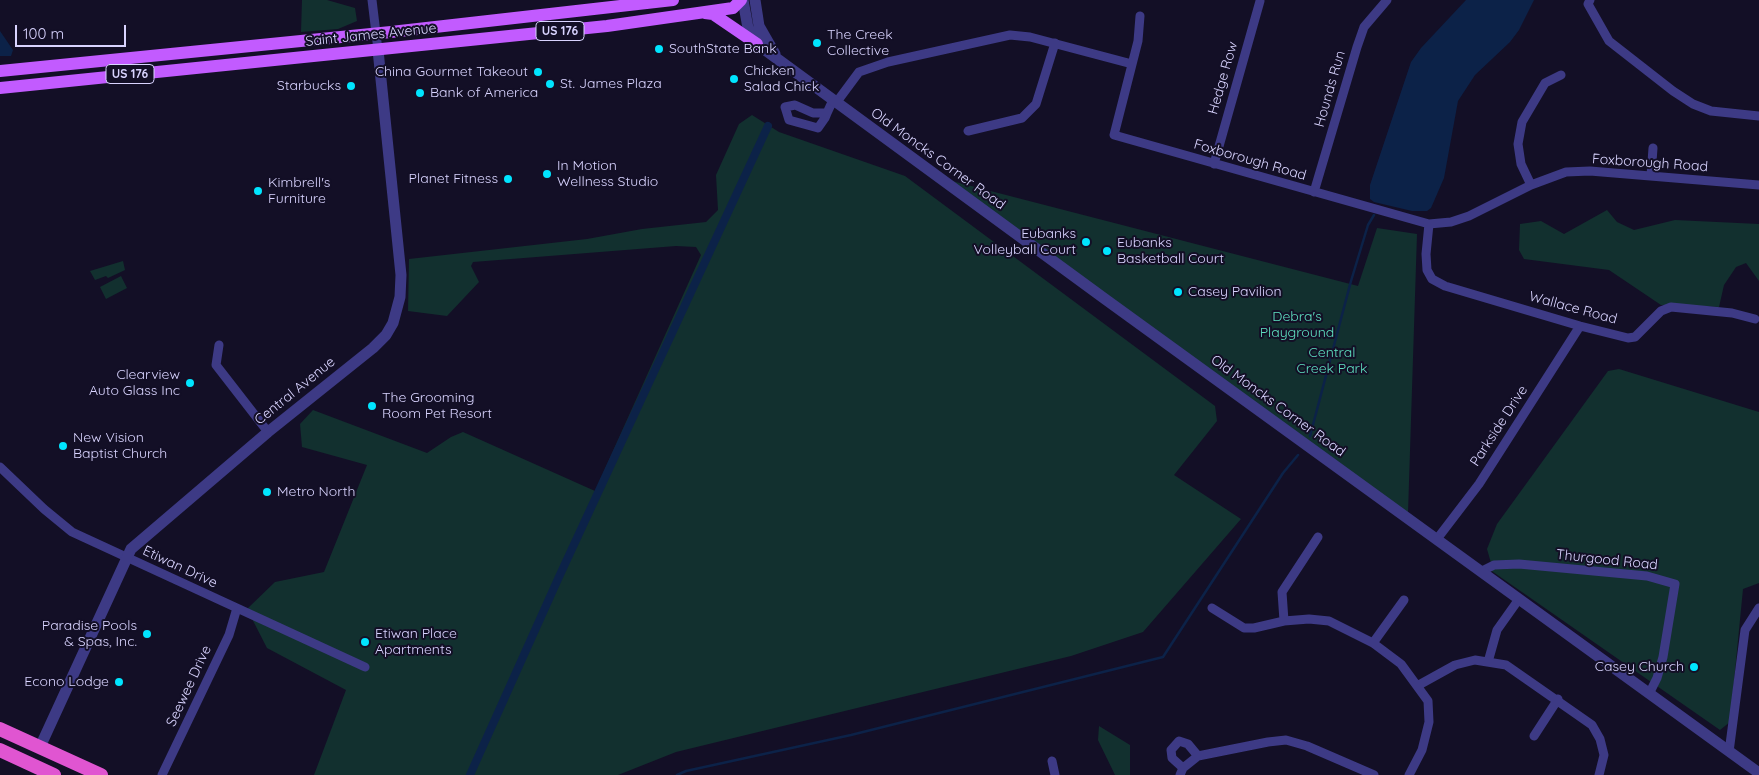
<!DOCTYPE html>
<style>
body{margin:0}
#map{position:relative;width:1759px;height:775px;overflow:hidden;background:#130f26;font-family:Quicksand,sans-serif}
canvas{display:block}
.scale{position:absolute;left:15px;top:25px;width:111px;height:22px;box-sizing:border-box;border:2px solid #d9d4ff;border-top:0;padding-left:6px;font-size:15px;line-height:18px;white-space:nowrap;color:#d9d4ff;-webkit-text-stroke:4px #130f26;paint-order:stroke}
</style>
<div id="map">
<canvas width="1759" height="775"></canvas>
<div class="scale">100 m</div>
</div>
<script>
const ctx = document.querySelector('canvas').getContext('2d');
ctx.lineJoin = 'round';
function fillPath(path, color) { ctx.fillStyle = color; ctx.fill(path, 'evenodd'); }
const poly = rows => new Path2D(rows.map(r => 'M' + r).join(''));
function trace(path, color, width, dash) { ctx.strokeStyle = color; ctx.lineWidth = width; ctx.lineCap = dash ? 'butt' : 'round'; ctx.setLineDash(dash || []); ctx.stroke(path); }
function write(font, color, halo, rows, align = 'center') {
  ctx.font = font + ' Quicksand,sans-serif'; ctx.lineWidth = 4; ctx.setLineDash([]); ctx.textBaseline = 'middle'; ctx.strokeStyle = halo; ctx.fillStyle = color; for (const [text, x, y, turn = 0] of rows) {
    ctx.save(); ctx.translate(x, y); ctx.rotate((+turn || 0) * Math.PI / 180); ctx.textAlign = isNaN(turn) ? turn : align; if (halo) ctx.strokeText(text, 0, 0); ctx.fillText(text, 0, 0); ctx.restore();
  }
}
const green = poly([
 [302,0,327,0,355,8,357,21,338,29,301,32],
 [752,115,779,132,905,176,1215,406,1217,421,1174,475,1241,519,1143,632,1071,656,676,752,618,775,314,775,346,690,267,648,247,609,275,582,324,572,367,465,302,447,300,424,313,410,427,453,451,437,463,432,595,491,701,255,696,247,676,246,473,262,471,266,479,282,447,316,408,311,409,259,587,239,642,229,706,222,718,210,716,175,739,124],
 [948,180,1358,286,1377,228,1417,234,1408,513],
 [1607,210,1617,222,1634,230,1675,220,1759,224,1759,281,1746,263,1736,267,1724,285,1719,307,1661,305,1609,270,1524,259,1519,250,1520,224,1541,221,1564,234],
 [123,261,125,270,108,278,106,276,95,280,90,271],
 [121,276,127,288,106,299,100,287],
 [1619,369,1759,412,1759,583,1743,589,1730,722,1720,730,1486,567,1491,563,1487,549,1497,524,1608,371],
 [1099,726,1130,745,1130,775,1115,775,1098,740]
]);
const water = poly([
 [1466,0,1534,0,1519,30,1510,42,1475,75,1458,101,1444,178,1431,208,1427,211,1412,211,1374,202,1370,199,1370,185,1411,62,1421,48],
 [0,31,13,50,11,56,0,56]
]);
const stream = poly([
 [1310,436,1351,281,1368,225,1374,215],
 [677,775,686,771,851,735,1163,657,1283,473,1298,455]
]);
const canal = poly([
 [470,775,558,579,768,126]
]);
const minor = poly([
 [372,0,378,50],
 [1590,0,1588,4,1609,41,1673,91,1693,104,1711,111,1759,116],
 [1140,16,1138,41,1114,135,1429,224,1451,222,1469,216,1531,185,1566,172,1590,171,1759,185],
 [836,103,859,72,888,62,1010,35,1030,37,1132,64],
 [827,113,813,113,795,105,785,107,789,120,818,128,825,118,827,113,833,100],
 [968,131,1022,118,1036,104,1055,43],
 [1214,164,1260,1],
 [1651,176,1653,148],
 [1531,185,1521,164,1518,144,1522,122,1545,83,1561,75],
 [1314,192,1357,47,1364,27,1387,0],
 [1429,224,1426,254,1427,270,1432,279,1445,286,1580,326,1628,338,1635,337,1661,311,1671,307,1732,313,1755,319],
 [219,345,216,365,268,432],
 [0,467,44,509,72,532,365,667],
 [1437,539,1479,484,1580,326],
 [1482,571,1494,565,1519,564,1647,576,1675,584,1663,657,1657,678,1649,694],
 [1212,608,1244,628,1254,628,1284,621,1309,619,1329,621,1373,643,1401,664,1428,701,1429,722,1422,750,1409,775],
 [1284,621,1282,592,1318,537],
 [1373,643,1404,600],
 [1488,662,1497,630,1519,599],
 [1417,686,1455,665,1475,660,1506,665,1592,725,1600,739,1604,755,1599,775],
 [1534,736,1558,699],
 [1729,752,1745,630,1759,608],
 [1198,756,1268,742,1286,740,1307,746,1374,775],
 [1052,761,1055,775],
 [162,775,229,635,237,608],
 [1180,775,1183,768,1198,756,1188,744,1179,741,1171,750,1172,758,1183,768]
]);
const tertiary = poly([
 [743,0,748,28,757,44,1105,299,1759,773],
 [755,0,759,26,775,54],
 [40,747,131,549,268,432,373,348,386,335,393,323,400,297,401,275,378,50]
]);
const primary = poly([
 [705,13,713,14,757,44],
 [0,71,391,32,673,0],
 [0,88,607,26,733,8,741,0]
]);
const trunk = poly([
 [0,729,101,775],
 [0,750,54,775]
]);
const markers = [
 [817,43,5,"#00e5ff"],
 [659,49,5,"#00e5ff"],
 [538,72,5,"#00e5ff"],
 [734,79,5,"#00e5ff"],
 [550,84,5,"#00e5ff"],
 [351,86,5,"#00e5ff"],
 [420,93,5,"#00e5ff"],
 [547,174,5,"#00e5ff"],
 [508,179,5,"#00e5ff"],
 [258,191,5,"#00e5ff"],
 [1086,242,5,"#00e5ff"],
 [1107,251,5,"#00e5ff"],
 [1178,292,5,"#00e5ff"],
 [190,383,5,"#00e5ff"],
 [372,406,5,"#00e5ff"],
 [63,446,5,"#00e5ff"],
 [267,492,5,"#00e5ff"],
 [147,634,5,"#00e5ff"],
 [365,642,5,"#00e5ff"],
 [1694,667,5,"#00e5ff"],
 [119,682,5,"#00e5ff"]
];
const shields = [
 [560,31,48],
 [130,74,48]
];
const shieldNames = [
 ["US 176",560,31],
 ["US 176",130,74]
];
const streetNames = [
 ["Saint James Avenue",371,35,-6],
 ["Hedge Row",1223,78,-74],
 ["Hounds Run",1330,89,-74],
 ["Old Moncks Corner Road",938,159,36],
 ["Foxborough Road",1250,160,16],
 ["Foxborough Road",1650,163,4],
 ["Wallace Road",1573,308,15],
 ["Central Avenue",295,391,-39],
 ["Old Moncks Corner Road",1278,406,36],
 ["Parkside Drive",1499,426,-57],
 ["Thurgood Road",1607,560,6],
 ["Etiwan Drive",180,567,25],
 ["Seewee Drive",189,686,-65]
];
const poiNames = [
 ["The Creek",827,35],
 ["Collective",827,51],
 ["SouthState Bank",669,49],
 ["Chicken",744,71],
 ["Salad Chick",744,87],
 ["China Gourmet Takeout",528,72,"right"],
 ["St. James Plaza",560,84],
 ["Starbucks",341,86,"right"],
 ["Bank of America",430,93],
 ["In Motion",557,166],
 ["Wellness Studio",557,182],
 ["Planet Fitness",498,179,"right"],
 ["Kimbrell's",268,183],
 ["Furniture",268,199],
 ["Eubanks",1076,234,"right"],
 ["Volleyball Court",1076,250,"right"],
 ["Eubanks",1117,243],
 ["Basketball Court",1117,259],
 ["Casey Pavilion",1188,292],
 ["Clearview",180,375,"right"],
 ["Auto Glass Inc",180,391,"right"],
 ["The Grooming",382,398],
 ["Room Pet Resort",382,414],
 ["New Vision",73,438],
 ["Baptist Church",73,454],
 ["Metro North",277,492],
 ["Paradise Pools",137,626,"right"],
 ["& Spas, Inc.",137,642,"right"],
 ["Etiwan Place",375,634],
 ["Apartments",375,650],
 ["Casey Church",1684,667,"right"],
 ["Econo Lodge",109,682,"right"]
];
const parkNames = [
 ["Debra's",1297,317],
 ["Playground",1297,333],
 ["Central",1332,353],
 ["Creek Park",1332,369]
];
fillPath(green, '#12302f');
fillPath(water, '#0c2248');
trace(stream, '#0c2248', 2.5);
trace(canal, '#0c2248', 8);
trace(minor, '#3d3a85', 9);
trace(tertiary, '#3d3a85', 11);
trace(primary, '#c25bff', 12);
trace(trunk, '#e055d1', 14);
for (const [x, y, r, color] of markers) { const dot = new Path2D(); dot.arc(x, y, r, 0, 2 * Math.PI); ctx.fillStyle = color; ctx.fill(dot); trace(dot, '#130f26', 2); }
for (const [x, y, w] of shields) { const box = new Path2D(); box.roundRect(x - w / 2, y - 9.5, w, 19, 4); ctx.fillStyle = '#130f26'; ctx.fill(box); trace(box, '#d9d4ff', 1); }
write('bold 12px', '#d9d4ff', null, shieldNames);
write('14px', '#d9d4ff', '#130f26', streetNames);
write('14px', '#d9d4ff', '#130f26', poiNames, 'left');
write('14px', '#5fe0c0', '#130f26', parkNames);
</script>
